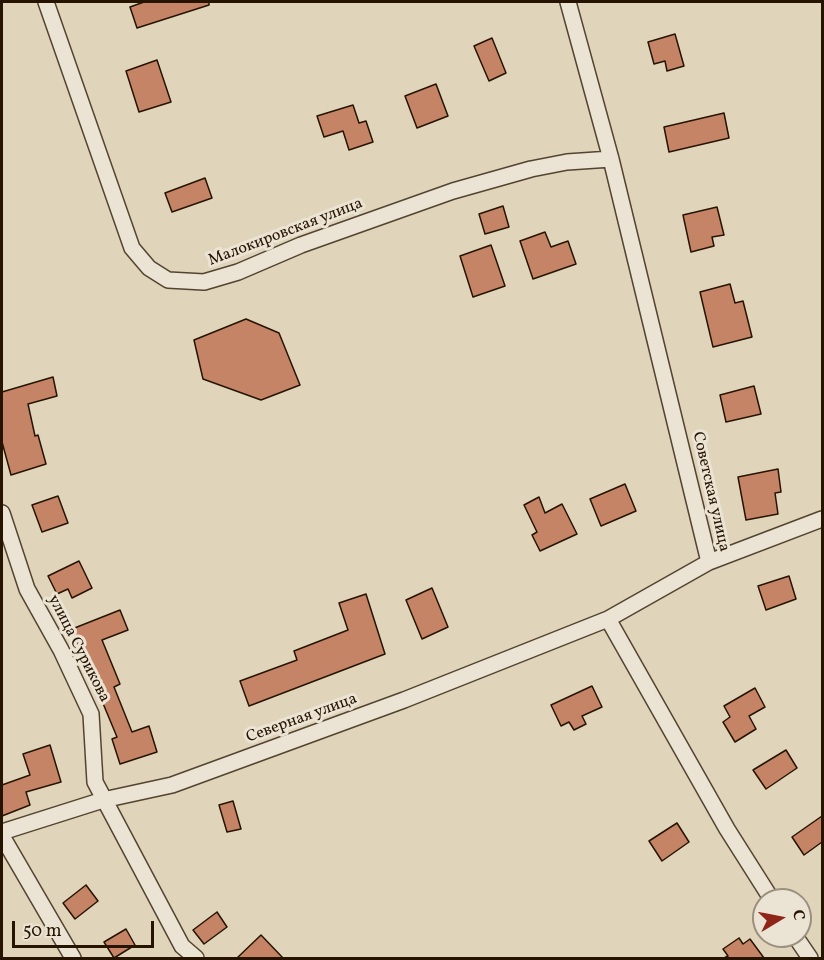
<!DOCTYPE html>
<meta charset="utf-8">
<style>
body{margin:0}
#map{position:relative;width:824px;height:960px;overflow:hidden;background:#e0d4bb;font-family:Vollkorn,serif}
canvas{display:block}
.frame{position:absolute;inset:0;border:3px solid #261400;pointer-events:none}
.north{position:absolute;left:752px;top:888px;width:60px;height:60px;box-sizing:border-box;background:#ebe3d3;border:2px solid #9c907f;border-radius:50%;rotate:80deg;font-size:16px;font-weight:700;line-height:24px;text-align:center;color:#261400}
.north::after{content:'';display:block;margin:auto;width:21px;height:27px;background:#8f2418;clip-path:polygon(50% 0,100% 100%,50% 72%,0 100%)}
.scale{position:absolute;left:12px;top:921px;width:142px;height:27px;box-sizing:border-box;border:3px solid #261400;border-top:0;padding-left:8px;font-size:18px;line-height:21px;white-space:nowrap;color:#261400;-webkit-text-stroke:4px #ebe3d3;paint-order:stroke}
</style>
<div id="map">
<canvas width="824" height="960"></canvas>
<div class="frame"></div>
<div class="north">С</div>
<div class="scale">50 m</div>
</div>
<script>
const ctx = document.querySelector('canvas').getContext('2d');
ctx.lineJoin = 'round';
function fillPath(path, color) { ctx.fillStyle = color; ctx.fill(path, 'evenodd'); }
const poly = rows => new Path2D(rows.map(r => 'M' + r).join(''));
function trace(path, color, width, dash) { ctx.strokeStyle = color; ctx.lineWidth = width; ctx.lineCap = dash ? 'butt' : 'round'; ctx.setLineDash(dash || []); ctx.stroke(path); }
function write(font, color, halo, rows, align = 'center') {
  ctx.font = font + ' Vollkorn,serif'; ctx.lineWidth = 6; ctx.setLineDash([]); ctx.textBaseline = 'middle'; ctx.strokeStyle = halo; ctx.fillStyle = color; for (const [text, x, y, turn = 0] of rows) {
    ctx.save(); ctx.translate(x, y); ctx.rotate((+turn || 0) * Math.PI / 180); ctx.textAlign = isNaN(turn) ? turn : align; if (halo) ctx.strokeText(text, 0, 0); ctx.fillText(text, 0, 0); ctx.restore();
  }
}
const building = poly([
 [144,2,209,2,209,5,137,28,130,7,144,2],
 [675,34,684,66,667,71,665,61,654,64,648,42,675,34],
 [492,38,506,73,489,81,474,46,492,38],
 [157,60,171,102,139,112,126,71,157,60],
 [436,84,448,116,417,128,405,96,436,84],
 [353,105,359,123,366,121,373,142,349,150,343,131,324,137,317,116,353,105],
 [724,113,729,138,669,152,664,127,724,113],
 [205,178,212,198,172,212,165,193,205,178],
 [503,206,509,227,485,234,479,214,503,206],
 [717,207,724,235,712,237,714,246,691,252,683,215,717,207],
 [545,232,551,247,568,241,576,264,533,279,520,241,545,232],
 [491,245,505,286,473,297,460,256,491,245],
 [730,284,735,303,743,301,752,337,713,347,700,292,730,284],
 [246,319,279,333,300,385,261,400,203,379,194,340,246,319],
 [53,377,57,396,28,404,35,436,38,435,46,464,11,475,2,442,2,392,53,377],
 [754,386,761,414,726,422,720,395,754,386],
 [778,469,781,492,775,493,778,514,746,520,738,477,778,469],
 [625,484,636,511,601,526,590,499,625,484],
 [58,496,68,523,42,532,32,505,58,496],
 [539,497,545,513,562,504,577,534,540,551,532,535,537,532,524,505,539,497],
 [79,561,92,588,72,598,68,589,57,594,48,576,79,561],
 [789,576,796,599,766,610,758,586,789,576],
 [432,588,448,627,422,639,406,600,432,588],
 [366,594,385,654,249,706,240,681,297,660,294,651,348,630,339,603,366,594],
 [120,610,128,630,102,640,120,684,114,687,132,732,149,726,157,752,120,764,112,739,117,737,72,629,120,610],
 [592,686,602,707,582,716,586,724,574,730,569,722,561,726,551,705,592,686],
 [755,688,765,707,749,716,756,729,735,742,723,722,730,717,724,706,755,688],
 [50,745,61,782,26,792,30,805,2,816,2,785,30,775,23,754,50,745],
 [786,750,797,768,766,789,753,770,786,750],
 [233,801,241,829,227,832,219,805,233,801],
 [822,816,822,842,804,855,792,837,822,816],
 [677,823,689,842,662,861,649,841,677,823],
 [86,885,98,901,75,919,63,903,86,885],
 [217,912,227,927,204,944,193,930,217,912],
 [126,929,135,945,114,958,104,942,126,929],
 [261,935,283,958,237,958,261,935],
 [739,938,743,944,750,939,764,958,724,958,728,956,723,949,739,938]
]);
const street = poly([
 [46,2,132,248,149,268,168,280,204,282,238,272,301,245,453,191,531,169,567,162,611,159],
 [568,2,611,159,709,562,608,619,727,829,772,900],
 [2,513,27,589,61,650,91,714,95,782,182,946,196,958],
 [709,562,822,519],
 [2,832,103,800,172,785,404,700,608,619],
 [2,836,73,958],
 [795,936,810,958]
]);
const streetNames = [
 ["Малокировская улица",286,233,-21],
 ["Советская улица",710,492,77],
 ["улица Сурикова",78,649,63],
 ["Северная улица",302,719,-20]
];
fillPath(building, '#c68467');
trace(building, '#261400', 1.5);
trace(street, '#54442f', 18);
trace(street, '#ebe3d3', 15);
write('16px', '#261400', '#ebe3d3', streetNames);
</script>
